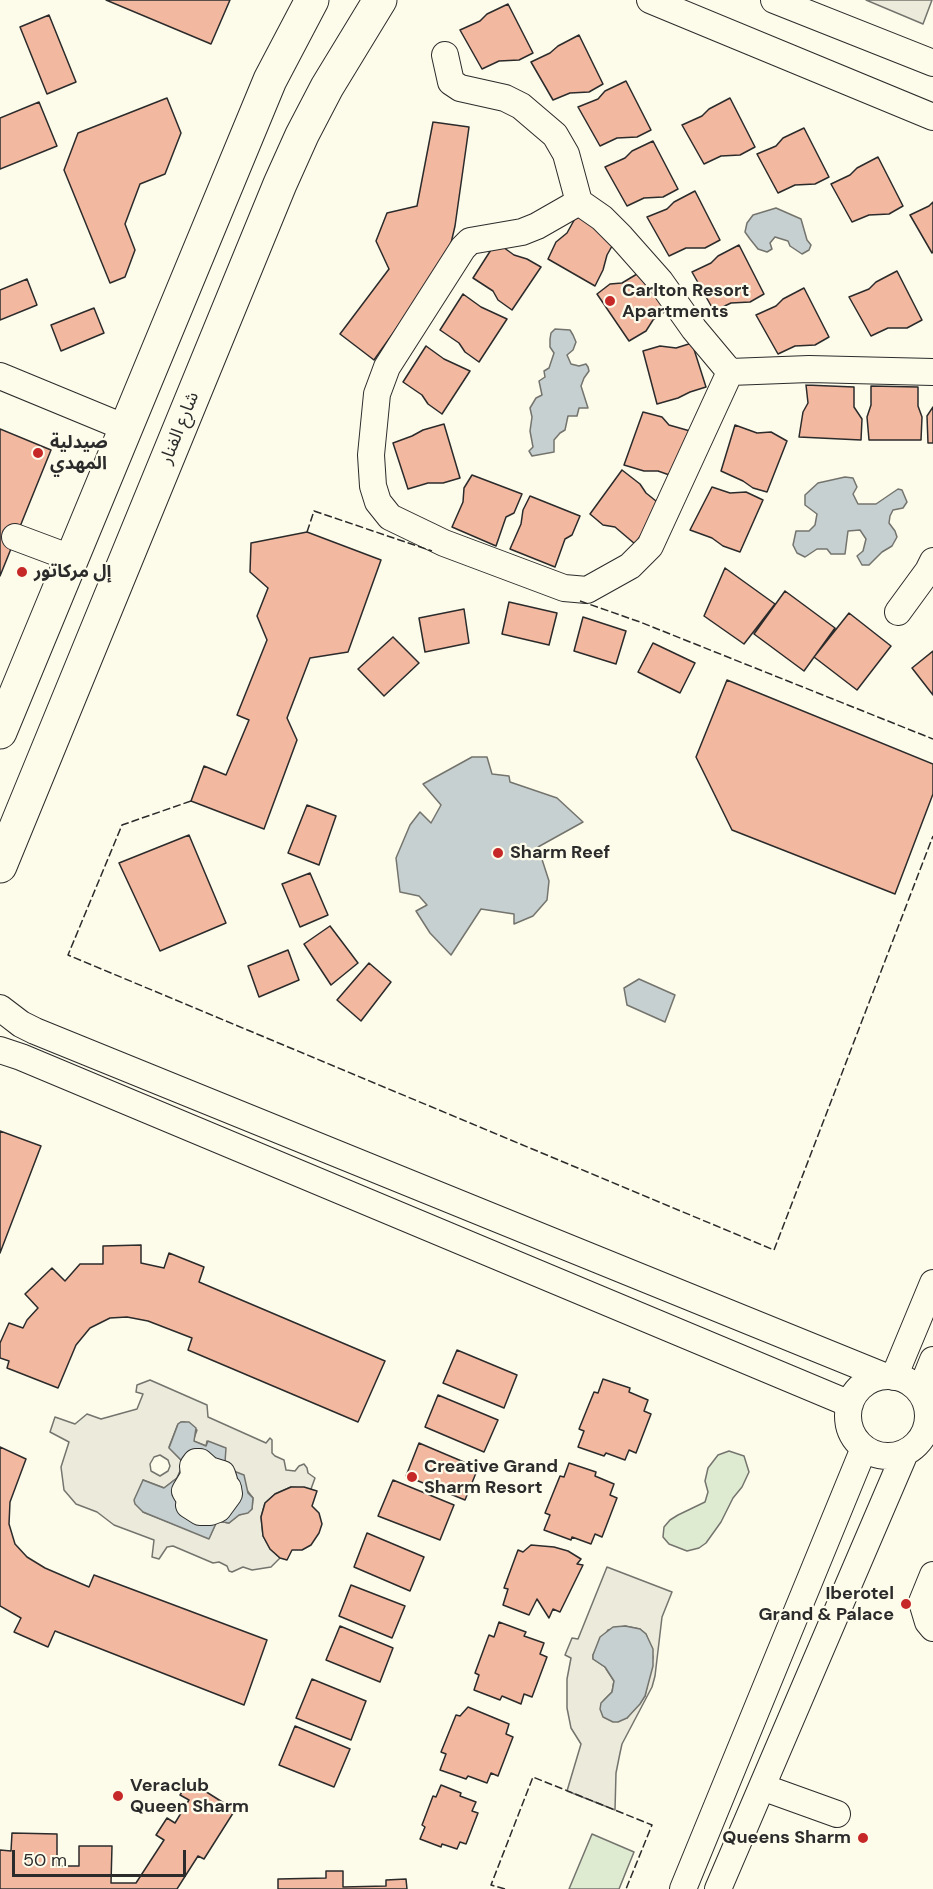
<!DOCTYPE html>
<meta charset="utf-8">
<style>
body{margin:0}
#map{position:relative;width:933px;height:1889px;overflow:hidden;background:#fdfbea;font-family:"DM Sans",sans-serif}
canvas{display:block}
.scale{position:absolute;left:12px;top:1850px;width:174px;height:27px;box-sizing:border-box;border:3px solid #2b2b2b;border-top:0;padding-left:8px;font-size:18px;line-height:21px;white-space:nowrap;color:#2b2b2b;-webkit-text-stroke:4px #fdfbea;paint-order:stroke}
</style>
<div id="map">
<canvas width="933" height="1889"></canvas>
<div class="scale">50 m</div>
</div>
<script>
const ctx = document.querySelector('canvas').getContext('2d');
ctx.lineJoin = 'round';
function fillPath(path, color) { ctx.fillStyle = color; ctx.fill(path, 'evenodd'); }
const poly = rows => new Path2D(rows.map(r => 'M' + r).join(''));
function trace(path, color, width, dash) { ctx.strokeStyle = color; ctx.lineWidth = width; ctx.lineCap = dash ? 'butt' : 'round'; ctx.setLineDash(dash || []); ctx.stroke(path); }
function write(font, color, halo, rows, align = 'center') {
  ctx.font = font + ' "DM Sans","Noto Sans Arabic",sans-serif'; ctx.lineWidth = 4.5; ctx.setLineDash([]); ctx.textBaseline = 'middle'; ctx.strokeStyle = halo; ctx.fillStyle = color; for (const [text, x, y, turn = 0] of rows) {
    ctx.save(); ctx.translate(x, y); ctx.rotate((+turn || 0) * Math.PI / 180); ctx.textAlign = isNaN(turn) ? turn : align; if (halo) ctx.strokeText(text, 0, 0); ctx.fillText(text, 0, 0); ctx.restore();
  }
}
const green = poly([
 [729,1451,744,1456,749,1472,742,1487,733,1498,721,1522,706,1543,699,1548,687,1551,669,1544,663,1537,664,1527,670,1520,678,1515,705,1502,708,1492,705,1481,708,1468,718,1455,729,1451],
 [592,1834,634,1852,619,1889,569,1889,592,1834]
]);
const parking = poly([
 [866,0,932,0,923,24,866,0],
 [150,1380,207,1405,208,1417,266,1443,270,1438,272,1440,272,1453,275,1456,284,1460,286,1470,295,1471,299,1466,304,1464,307,1468,308,1473,315,1478,311,1489,291,1487,275,1494,265,1503,261,1517,263,1536,270,1549,280,1558,271,1567,252,1570,243,1567,232,1572,229,1571,227,1566,219,1562,213,1563,173,1546,167,1547,159,1559,152,1557,154,1540,114,1525,97,1512,76,1504,64,1490,61,1467,69,1442,50,1432,55,1417,75,1424,87,1414,101,1419,137,1409,143,1394,136,1392,137,1385,150,1380],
 [181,1422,185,1422,197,1430,193,1441,206,1446,207,1441,224,1457,225,1462,253,1498,252,1509,248,1512,239,1515,229,1523,217,1521,209,1538,143,1512,143,1480,164,1488,177,1478,182,1467,181,1460,169,1447,178,1424,181,1422],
 [160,1455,168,1460,170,1466,168,1471,160,1476,151,1471,150,1464,154,1457,160,1455],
 [607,1567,672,1592,662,1617,655,1676,652,1687,622,1744,620,1753,616,1773,615,1810,567,1791,581,1744,571,1728,567,1708,567,1679,571,1658,565,1655,572,1638,578,1639,607,1567],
 [625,1626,640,1629,646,1634,653,1657,645,1696,627,1718,604,1700,612,1692,614,1681,605,1667,593,1659,593,1655,608,1630,625,1626]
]);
const water = poly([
 [776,208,801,219,807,240,811,245,809,250,802,254,790,246,788,241,775,237,770,243,772,249,767,252,758,249,750,239,745,232,747,223,753,215,776,208],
 [555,329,570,330,573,335,576,342,573,350,567,355,571,364,579,366,586,364,588,367,589,371,584,378,581,386,588,408,579,408,577,416,568,416,565,430,560,433,554,440,554,452,532,456,529,451,533,447,530,431,532,417,530,408,536,398,542,395,539,381,545,377,544,371,549,368,554,353,550,347,550,339,551,333,555,329],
 [845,477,853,478,857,487,853,494,858,504,876,504,898,489,902,490,907,502,903,508,893,510,890,516,889,523,895,531,897,537,892,546,882,552,869,565,862,565,857,556,863,551,866,539,860,530,848,531,845,554,831,554,827,549,817,549,805,557,797,553,793,545,796,531,809,531,815,525,817,514,805,505,805,495,818,483,845,477],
 [472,757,487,757,492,774,509,776,510,782,557,798,583,822,538,847,549,881,547,900,533,916,514,924,514,914,481,909,451,955,430,933,416,911,427,905,419,896,400,892,396,858,410,825,420,812,431,823,441,805,423,784,472,757],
 [639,979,675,995,665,1022,627,1005,624,988,639,979],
 [181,1422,189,1422,196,1428,194,1441,206,1446,208,1441,226,1448,225,1462,231,1470,244,1475,248,1493,253,1498,252,1509,248,1513,239,1515,229,1523,217,1521,209,1539,143,1512,135,1504,134,1500,143,1480,164,1488,177,1478,182,1467,181,1460,169,1448,178,1424,181,1422],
 [625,1626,640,1629,646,1634,653,1649,653,1666,645,1696,640,1704,627,1718,618,1722,613,1722,603,1717,600,1709,601,1703,612,1692,614,1681,605,1667,593,1659,593,1655,600,1637,613,1627,625,1626]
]);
const building = poly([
 [106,0,230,0,211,44,106,0],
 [508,4,533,53,519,60,499,61,482,69,460,30,480,21,487,14,508,4],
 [49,15,76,82,47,94,20,27,49,15],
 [579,35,603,84,589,92,570,93,553,100,531,62,550,53,558,46,579,35],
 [626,81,651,130,637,137,617,138,600,146,578,107,598,99,605,91,626,81],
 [167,98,181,133,165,174,140,184,125,224,135,250,125,277,110,283,64,170,78,133,167,98],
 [730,98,755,147,740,155,721,156,704,164,682,125,702,116,709,109,730,98],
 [39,102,57,146,0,169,0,118,39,102],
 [433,122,469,127,455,226,448,256,374,360,340,334,389,269,376,241,387,213,417,206,433,122],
 [804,128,829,177,815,184,795,185,778,193,757,154,776,146,783,138,804,128],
 [653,141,678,189,663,197,644,198,627,206,605,167,625,158,632,151,653,141],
 [878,157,903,206,889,214,869,215,852,222,831,184,850,175,857,168,878,157],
 [695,191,720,240,705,248,686,248,669,256,647,217,667,209,674,202,695,191],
 [933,202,933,252,932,253,910,215,929,206,933,202],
 [577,215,616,239,607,255,603,270,595,286,548,259,556,242,567,233,577,215],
 [496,242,514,255,527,259,541,267,512,310,498,300,493,291,473,278,496,242],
 [739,245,764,294,750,302,731,303,714,311,692,272,711,263,718,256,739,245],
 [642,271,670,308,653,320,646,331,629,341,597,294,610,284,622,283,642,271],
 [897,271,922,320,907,328,888,328,871,336,849,297,869,289,876,282,897,271],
 [27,279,37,305,0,320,0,290,27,279],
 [804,288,829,337,815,345,795,346,778,354,756,315,776,306,783,299,804,288],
 [463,294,481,307,507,319,479,362,465,352,459,343,440,330,463,294],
 [94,308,104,333,61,351,51,325,94,308],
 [692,343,706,387,690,392,678,398,657,404,643,351,660,346,676,348,692,343],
 [426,346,444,359,470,371,442,414,428,404,422,395,403,382,426,346],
 [806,385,854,387,854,407,862,419,861,440,799,437,803,412,808,403,806,385],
 [871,386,918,387,918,406,922,417,921,440,869,440,867,417,871,405,871,386],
 [933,407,933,443,928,443,927,416,933,407],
 [643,412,662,417,669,425,690,431,675,477,658,471,644,471,624,465,643,412],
 [444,424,460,478,443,483,428,483,408,489,393,443,412,436,423,430,444,424],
 [735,425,757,433,771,432,787,441,767,492,753,488,743,481,721,471,735,425],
 [0,429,51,450,0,576,0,429],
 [622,470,640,484,646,493,661,505,635,544,615,527,603,525,590,514,622,470],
 [472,475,522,494,514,513,506,517,496,546,452,527,463,502,464,488,472,475],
 [712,487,730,493,746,492,763,500,740,552,723,546,712,538,690,530,712,487],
 [530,496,580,516,572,535,565,539,555,567,510,549,521,524,523,510,530,496],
 [307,532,381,560,348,652,310,658,287,718,297,740,264,829,191,801,204,766,226,775,249,720,237,715,267,640,257,616,268,588,250,572,251,543,307,532],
 [725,568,775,604,744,644,704,616,725,568],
 [785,591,835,628,804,671,754,634,785,591],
 [509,602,557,613,549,645,502,634,509,602],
 [464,609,469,643,425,652,419,618,464,609],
 [849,613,891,646,857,690,814,657,849,613],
 [583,617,626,631,616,664,574,651,583,617],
 [393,637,419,663,384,696,358,669,393,637],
 [653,643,695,663,680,693,638,672,653,643],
 [933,651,933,695,912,668,933,651],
 [727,680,933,764,933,794,895,894,732,830,696,757,727,680],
 [307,805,336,816,319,865,288,853,307,805],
 [189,835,226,923,160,951,119,863,189,835],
 [310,873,328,915,300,927,282,884,310,873],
 [330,926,358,963,331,985,304,944,330,926],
 [288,950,299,980,259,997,248,966,288,950],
 [369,963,391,982,361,1021,337,1000,369,963],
 [0,1131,41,1146,0,1253,0,1131],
 [141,1245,141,1263,164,1268,169,1253,204,1267,199,1282,385,1361,358,1422,188,1350,192,1338,148,1321,127,1317,110,1318,90,1328,76,1345,58,1388,7,1368,9,1361,0,1358,0,1343,9,1323,23,1328,27,1320,38,1308,25,1294,52,1268,65,1281,80,1264,103,1264,103,1246,141,1245],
 [457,1350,517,1375,504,1408,443,1383,457,1350],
 [603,1379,630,1388,629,1392,648,1400,644,1411,651,1414,636,1453,629,1450,625,1460,606,1453,604,1456,578,1447,584,1431,579,1429,594,1392,598,1393,603,1379],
 [438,1395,498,1420,484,1452,425,1427,438,1395],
 [419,1443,478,1468,465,1500,406,1476,419,1443],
 [0,1447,26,1459,10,1502,9,1524,15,1544,27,1557,45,1568,89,1587,94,1575,267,1640,244,1705,55,1631,48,1647,14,1632,21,1618,0,1606,0,1447],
 [569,1463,596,1472,595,1476,614,1484,610,1495,617,1498,602,1537,595,1534,591,1544,572,1537,571,1540,544,1530,550,1515,545,1513,560,1476,564,1477,569,1463],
 [393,1480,454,1505,440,1540,378,1516,393,1480],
 [291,1487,304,1487,317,1491,312,1506,319,1513,322,1524,319,1533,311,1545,302,1550,292,1550,287,1560,280,1558,270,1549,263,1536,261,1517,265,1503,275,1494,291,1487],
 [367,1533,424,1557,410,1591,354,1567,367,1533],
 [531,1545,554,1547,568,1551,581,1559,577,1564,583,1565,560,1612,553,1609,549,1618,537,1599,529,1615,503,1605,508,1589,504,1588,518,1550,523,1552,531,1545],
 [351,1585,405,1606,392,1638,339,1616,351,1585],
 [499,1622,526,1632,524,1636,544,1643,540,1654,547,1657,532,1697,524,1694,521,1704,502,1696,500,1700,474,1690,479,1675,475,1673,489,1635,494,1637,499,1622],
 [340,1626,393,1648,380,1682,326,1660,340,1626],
 [312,1679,366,1701,351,1740,296,1718,312,1679],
 [468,1707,509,1724,506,1734,513,1737,498,1776,491,1773,487,1783,468,1776,466,1779,440,1770,446,1754,441,1752,456,1715,460,1716,468,1707],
 [295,1726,350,1749,334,1787,279,1765,295,1726],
 [189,1781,235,1810,204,1859,198,1856,177,1889,0,1889,0,1850,11,1851,12,1833,57,1834,57,1866,79,1866,79,1846,112,1846,111,1883,136,1883,164,1840,156,1835,167,1818,175,1823,189,1800,180,1795,189,1781],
 [441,1785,461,1793,460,1796,476,1802,472,1811,478,1813,466,1844,460,1842,457,1849,442,1844,441,1847,420,1839,425,1827,422,1825,433,1796,436,1797,441,1785],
 [326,1871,343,1871,343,1887,386,1886,386,1880,406,1879,407,1889,278,1889,278,1879,326,1878,326,1871]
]);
const minor = poly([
 [650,0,933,117],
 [774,0,933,63],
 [445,55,451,82,460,88,505,98,521,106,555,135,566,154,579,202,602,218,621,237,660,281,694,329,730,372],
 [579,202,537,226,522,232,470,241,463,248,387,367,377,394,371,455,373,486,378,502,390,517,444,543,564,588,587,590,630,566,650,546,730,372],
 [730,372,809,369,933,372],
 [0,376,126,428],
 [15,537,71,558],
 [898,612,928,571,933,561],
 [0,1008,21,1024,35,1031,884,1376],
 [0,1050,21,1057,850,1404],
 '848 1416a40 40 0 1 1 80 0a40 40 0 1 1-80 0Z',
 [894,1377,933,1283],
 [920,1392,933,1360],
 [196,1462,200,1462,209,1470,222,1474,224,1480,223,1483,188,1496,185,1491,194,1476,193,1466,196,1462],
 [222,1487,228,1488,229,1494,218,1509,210,1512,200,1512,189,1505,192,1499,212,1496,222,1487],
 [933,1575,922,1602,928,1622,933,1628],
 [762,1787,837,1814],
 [683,1889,864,1448],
 [718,1889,905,1453]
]);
const major = poly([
 [0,732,270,80,312,0],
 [0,866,280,184,302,135,327,87,380,0]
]);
const fence = poly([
 [307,532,314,511,432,551],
 [580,601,640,622,933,739],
 [191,801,122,825,68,955,774,1250,933,836],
 [505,1889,491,1885,533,1777,652,1825,626,1889]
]);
const markers = [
 [610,301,6,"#c62828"],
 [38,453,6,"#c62828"],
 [22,572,6,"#c62828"],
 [498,853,6,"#c62828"],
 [412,1477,6,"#c62828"],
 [906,1604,6,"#c62828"],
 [118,1796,6,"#c62828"],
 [863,1838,6,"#c62828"]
];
const poiNames = [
 ["Carlton Resort",622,291],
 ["Apartments",622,312],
 ["صيدلية",50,443],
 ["المهدي",50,464],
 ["إل مركاتور",34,572],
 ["Sharm Reef",510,853],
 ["Creative Grand",424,1467],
 ["Sharm Resort",424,1488],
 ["Iberotel",894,1594,"right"],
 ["Grand & Palace",894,1615,"right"],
 ["Veraclub",130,1786],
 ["Queen Sharm",130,1807],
 ["Queens Sharm",851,1838,"right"]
];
const streetNames = [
 ["شارع الفنار",180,428,-68]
];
fillPath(green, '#deebd1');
trace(green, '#74746e', 1.5);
fillPath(parking, '#eceadb');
trace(parking, '#74746e', 1.5);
fillPath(water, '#c7d0d0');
trace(water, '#74746e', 1.5);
fillPath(building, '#f2b8a0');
trace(building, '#2b2b2b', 1.5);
trace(minor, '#2b2b2b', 28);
trace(major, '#2b2b2b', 35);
trace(minor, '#fdfbea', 26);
trace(major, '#fdfbea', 33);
trace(fence, '#2b2b2b', 1.5, [8, 3]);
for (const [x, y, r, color] of markers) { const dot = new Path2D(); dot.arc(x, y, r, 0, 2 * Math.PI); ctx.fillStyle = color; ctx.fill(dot); trace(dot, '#fdfbea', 2); }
write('bold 18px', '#2b2b2b', '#fdfbea', poiNames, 'left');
write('18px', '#2b2b2b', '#fdfbea', streetNames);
</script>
